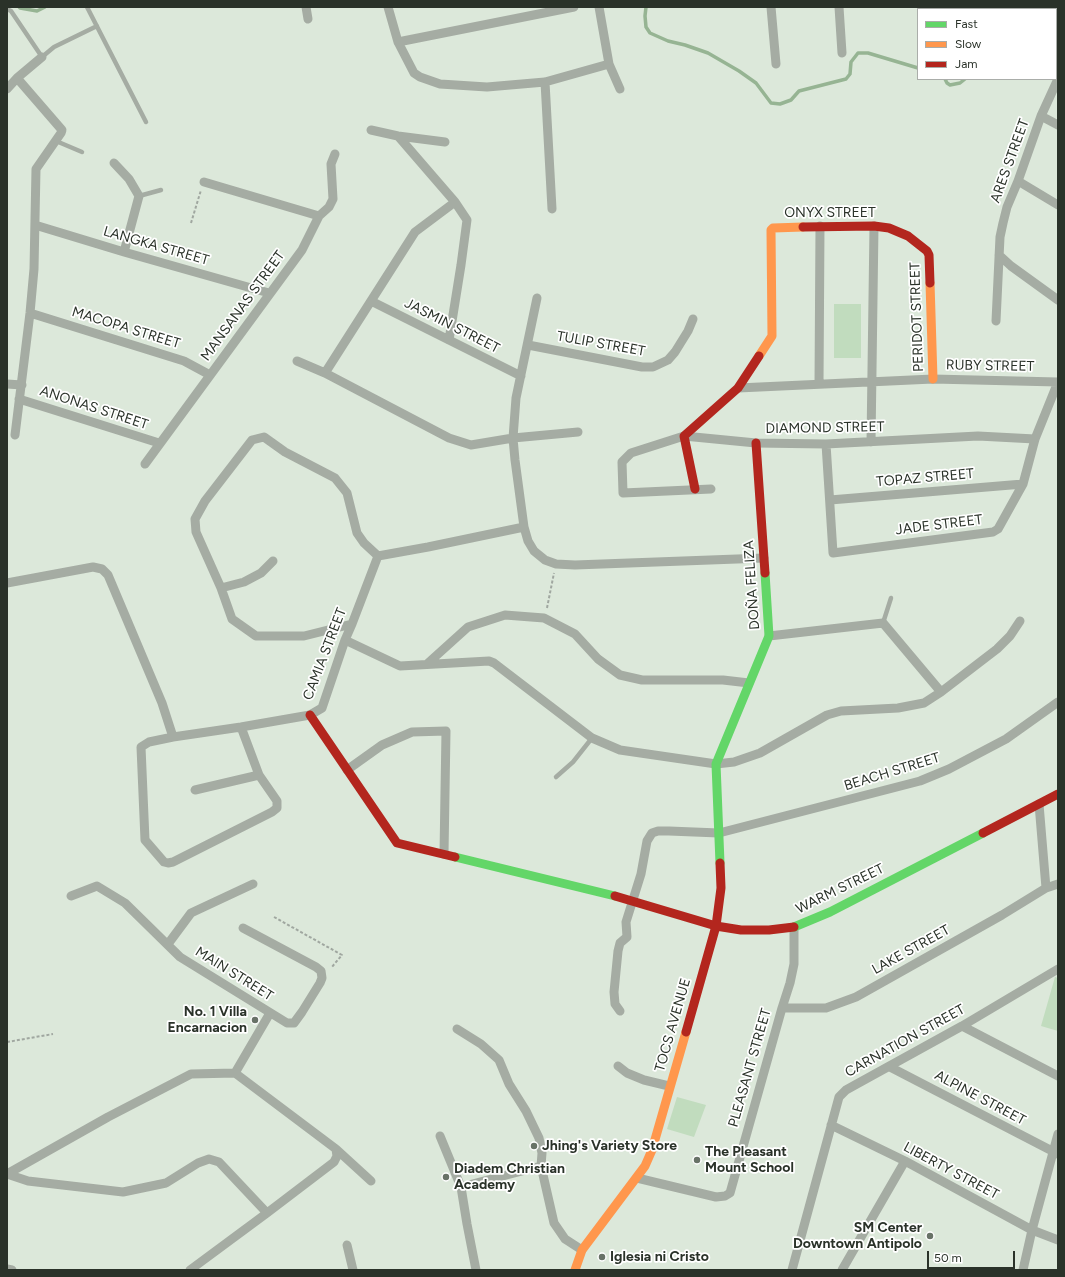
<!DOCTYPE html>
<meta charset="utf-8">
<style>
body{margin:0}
#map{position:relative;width:1065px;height:1277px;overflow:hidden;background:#dce8da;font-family:Figtree,sans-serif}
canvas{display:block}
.frame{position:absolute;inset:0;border:8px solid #2a3229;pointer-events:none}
.legend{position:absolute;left:917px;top:8px;width:140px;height:72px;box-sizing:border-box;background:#fff;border:1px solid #aaada9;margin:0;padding:5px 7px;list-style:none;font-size:12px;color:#2a3229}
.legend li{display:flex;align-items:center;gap:8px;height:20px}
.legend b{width:20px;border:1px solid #aaada9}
.scale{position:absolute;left:927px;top:1251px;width:88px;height:18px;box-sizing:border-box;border:2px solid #2a3229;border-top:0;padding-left:5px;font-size:12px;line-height:14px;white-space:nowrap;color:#2a3229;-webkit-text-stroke:3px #fff;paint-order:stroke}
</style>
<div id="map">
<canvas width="1065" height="1277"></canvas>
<div class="frame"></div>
<ul class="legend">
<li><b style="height:5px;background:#63d668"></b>Fast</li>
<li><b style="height:5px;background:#ff974d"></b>Slow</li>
<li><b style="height:5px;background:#b3261e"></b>Jam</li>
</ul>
<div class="scale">50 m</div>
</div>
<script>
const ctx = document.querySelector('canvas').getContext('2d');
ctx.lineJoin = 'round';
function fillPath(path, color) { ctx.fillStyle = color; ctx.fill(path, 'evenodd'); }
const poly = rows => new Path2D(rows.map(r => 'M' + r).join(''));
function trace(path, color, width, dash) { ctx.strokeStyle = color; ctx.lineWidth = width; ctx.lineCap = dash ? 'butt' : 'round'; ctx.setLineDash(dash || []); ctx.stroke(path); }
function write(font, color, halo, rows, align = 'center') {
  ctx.font = font + ' Figtree,sans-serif'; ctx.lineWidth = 3.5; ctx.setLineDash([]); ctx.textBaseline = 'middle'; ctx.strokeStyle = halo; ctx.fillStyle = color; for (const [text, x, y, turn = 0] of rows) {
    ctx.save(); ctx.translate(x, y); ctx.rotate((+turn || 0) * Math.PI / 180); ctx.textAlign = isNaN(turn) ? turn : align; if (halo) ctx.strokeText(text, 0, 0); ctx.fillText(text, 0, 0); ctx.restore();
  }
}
const green = poly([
 [834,304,861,304,861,358,834,358],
 [1055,977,1058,978,1058,1031,1041,1026],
 [677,1097,706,1105,694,1137,667,1129]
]);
const stream = poly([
 [19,7,20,8,37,11,45,7],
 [646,7,645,16,646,27,650,33,668,41,685,45,708,53,739,71,756,83,771,103,780,104,791,100,799,91,846,79,850,74,851,62,858,53,868,53,918,68],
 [1056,19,1058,20],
 [945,79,947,83,950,85,960,83,965,79]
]);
const path = poly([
 [191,223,201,190],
 [547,608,554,573],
 [274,917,342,955,331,968],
 [7,1042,53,1034]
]);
const lane = poly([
 [87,7,146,122],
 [7,9,11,11,42,57,54,47,97,26],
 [56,141,82,152],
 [139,196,161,190],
 [883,623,891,598],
 [556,777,573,762,592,738]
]);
const street = poly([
 [306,7,308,19],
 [388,7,398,42,414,73,420,77,440,84,487,87,545,82,609,64],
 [599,7,609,64,620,89],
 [771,7,776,64],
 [839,7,842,53],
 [968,7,968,9],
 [1008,7,1012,9],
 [1056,38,1058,39],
 [398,42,574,7],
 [545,82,552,209],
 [7,89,17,78,42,57],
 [1041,116,1058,125],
 [371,130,398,136,445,142],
 [398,136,455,202,467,220,461,265,449,340],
 [114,163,129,179,139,196,124,252],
 [1018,181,1058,205],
 [204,182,319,216],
 [35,225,124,252,269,293],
 [999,255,1011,266,1058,300],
 [537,298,516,398,513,438,515,460,524,527,528,541,534,551,545,560,556,564,575,565,764,558],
 [371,301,521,376],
 [30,313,184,361,210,375],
 [996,321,1000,237,1003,223,1007,207,1018,181,1041,116,1058,79],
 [528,345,642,367,653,367,668,360,675,352,688,331,693,319],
 [297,361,325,373,449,438,471,445,513,438,578,432],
 [325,373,415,232,455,202],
 [7,384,22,385],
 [819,384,820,226],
 [738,388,933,379,1058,382],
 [19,399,159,443],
 [15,435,30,313,34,269,36,169,61,133,62,130,17,78],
 [871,442,874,226],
 [826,444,833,553,993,532,998,529,1023,484,1035,439,1058,382],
 [145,464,302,250,319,216,329,207,333,199,331,164,335,154],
 [711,489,623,493,622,462,631,453,684,436,756,443,826,444,978,436,1035,439],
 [830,500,1023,484],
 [378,556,428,547,524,527],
 [7,583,93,567,102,569,108,575,162,703,173,737],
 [221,588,244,582,261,573,273,561],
 [352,624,304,636,256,636,232,619,221,588,196,532,195,519,205,501,252,440,264,437,285,452,335,478,347,493,357,533,364,543,378,556],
 [769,636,883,623,941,692],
 [345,640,400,666,489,661,494,663,592,738,620,750,716,764,734,762,760,753,827,715,841,711,898,708,924,703,941,692,997,649,1010,636,1020,621],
 [427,664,468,627,505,615,544,618,575,634,598,659,620,675,642,680,723,680,749,683],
 [241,727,259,775,277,801,277,808,272,812,173,862,168,863,164,862,145,840,141,747,149,742,173,737,241,727,310,715,322,708,345,640,352,624,378,556],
 [347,770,382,745,412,732,446,731,444,854],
 [195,790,259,775],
 [1039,804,1046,888],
 [71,896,97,886,125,903,180,957,287,1023,294,1023,302,1012,320,983,322,978,321,971,316,967,243,928],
 [168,944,191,913,253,884],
 [782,1008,826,1008,856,997,1002,915,1046,888,1058,884],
 [620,1011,615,1004,614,992,618,951,620,943,627,937,626,922,641,874,647,841,652,833,658,831,669,831,719,833,920,781,949,769,1006,739,1058,702],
 [962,1026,1058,1076],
 [457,1029,481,1044,499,1060,509,1084,526,1111,539,1138,542,1153,541,1166,554,1223,565,1239,582,1250],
 [618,1066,627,1073,644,1080,669,1086],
 [890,1067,1058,1154],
 [235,1073,270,1013],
 [831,1125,905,1161,1032,1230,1058,1240],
 [440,1136,461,1187,467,1224,476,1270],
 [336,1149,371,1181],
 [7,1174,108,1117,191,1074,235,1073,336,1149,337,1156,334,1162,267,1213,190,1270],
 [7,1174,28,1181,123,1192,166,1183,198,1163,209,1159,219,1162,267,1213],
 [637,1178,716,1197,725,1196,730,1193,782,1008,790,983,794,964,794,927],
 [461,1187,541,1166],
 [347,1245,353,1270],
 [7,1269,12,1270],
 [792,1270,839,1097,846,1090,855,1085,962,1026,1058,969],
 [842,1270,905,1161],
 [1023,1270,1032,1230,1058,1134]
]);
const fast = poly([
 [455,857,615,896],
 [720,863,716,764,769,636,765,573],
 [794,927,830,912,983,833]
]);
const slow = poly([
 [930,283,933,379],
 [759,356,772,336,771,230,773,228,803,227],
 [575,1270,582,1250,645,1166,652,1150,686,1032]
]);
const jam = poly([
 [803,227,874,226,889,228,908,236,927,251,929,255,930,283],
 [756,443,765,573],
 [695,489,684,436,738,388,759,356],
 [310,715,397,843,455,857],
 [983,833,1058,794],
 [615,896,716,926,741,930,769,930,794,927],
 [686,1032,716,926,721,888,720,863]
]);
const markers = [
 [255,1020,4,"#687267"],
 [534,1146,4,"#687267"],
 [697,1160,4,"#687267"],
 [446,1177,4,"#687267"],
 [930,1236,4,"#687267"],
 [602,1257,4,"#687267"]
];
const streetNames = [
 ["ARES STREET",1010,161,-70],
 ["ONYX STREET",830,213],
 ["LANGKA STREET",156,246,16],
 ["MANSANAS STREET",243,306,-54],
 ["PERIDOT STREET",917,317,-92],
 ["JASMIN STREET",452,326,27],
 ["MACOPA STREET",126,328,17],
 ["TULIP STREET",601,344,10],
 ["RUBY STREET",990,366,1],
 ["ANONAS STREET",94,408,18],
 ["DIAMOND STREET",825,428,-1],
 ["TOPAZ STREET",925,478,-5],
 ["JADE STREET",939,525,-7],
 ["DOÑA FELIZA",752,585,-94],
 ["CAMIA STREET",325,654,-69],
 ["BEACH STREET",892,772,-17],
 ["WARM STREET",840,889,-26],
 ["LAKE STREET",911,950,-29],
 ["MAIN STREET",234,974,32],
 ["TOCS AVENUE",673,1025,-74],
 ["CARNATION STREET",905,1041,-29],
 ["PLEASANT STREET",750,1068,-74],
 ["ALPINE STREET",980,1098,28],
 ["LIBERTY STREET",951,1171,28]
];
const poiNames = [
 ["No. 1 Villa",247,1012,"right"],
 ["Encarnacion",247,1028,"right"],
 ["Jhing's Variety Store",542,1146],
 ["The Pleasant",705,1152],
 ["Mount School",705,1168],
 ["Diadem Christian",454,1169],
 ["Academy",454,1185],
 ["SM Center",922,1228,"right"],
 ["Downtown Antipolo",922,1244,"right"],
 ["Iglesia ni Cristo",610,1257]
];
fillPath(green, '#c1dcbe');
trace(stream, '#96b493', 3.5);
trace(path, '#a0a7a0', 2, [3, 2]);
trace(lane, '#a5aca3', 4.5);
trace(street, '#a5aca3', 9);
trace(fast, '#63d668', 9);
trace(slow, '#ff974d', 9);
trace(jam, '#b3261e', 9);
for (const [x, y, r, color] of markers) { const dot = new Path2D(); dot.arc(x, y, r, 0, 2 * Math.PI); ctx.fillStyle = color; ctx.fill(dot); trace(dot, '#fff', 1.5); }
write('14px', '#2a3229', '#fff', streetNames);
write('bold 14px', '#2a3229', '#fff', poiNames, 'left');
</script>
